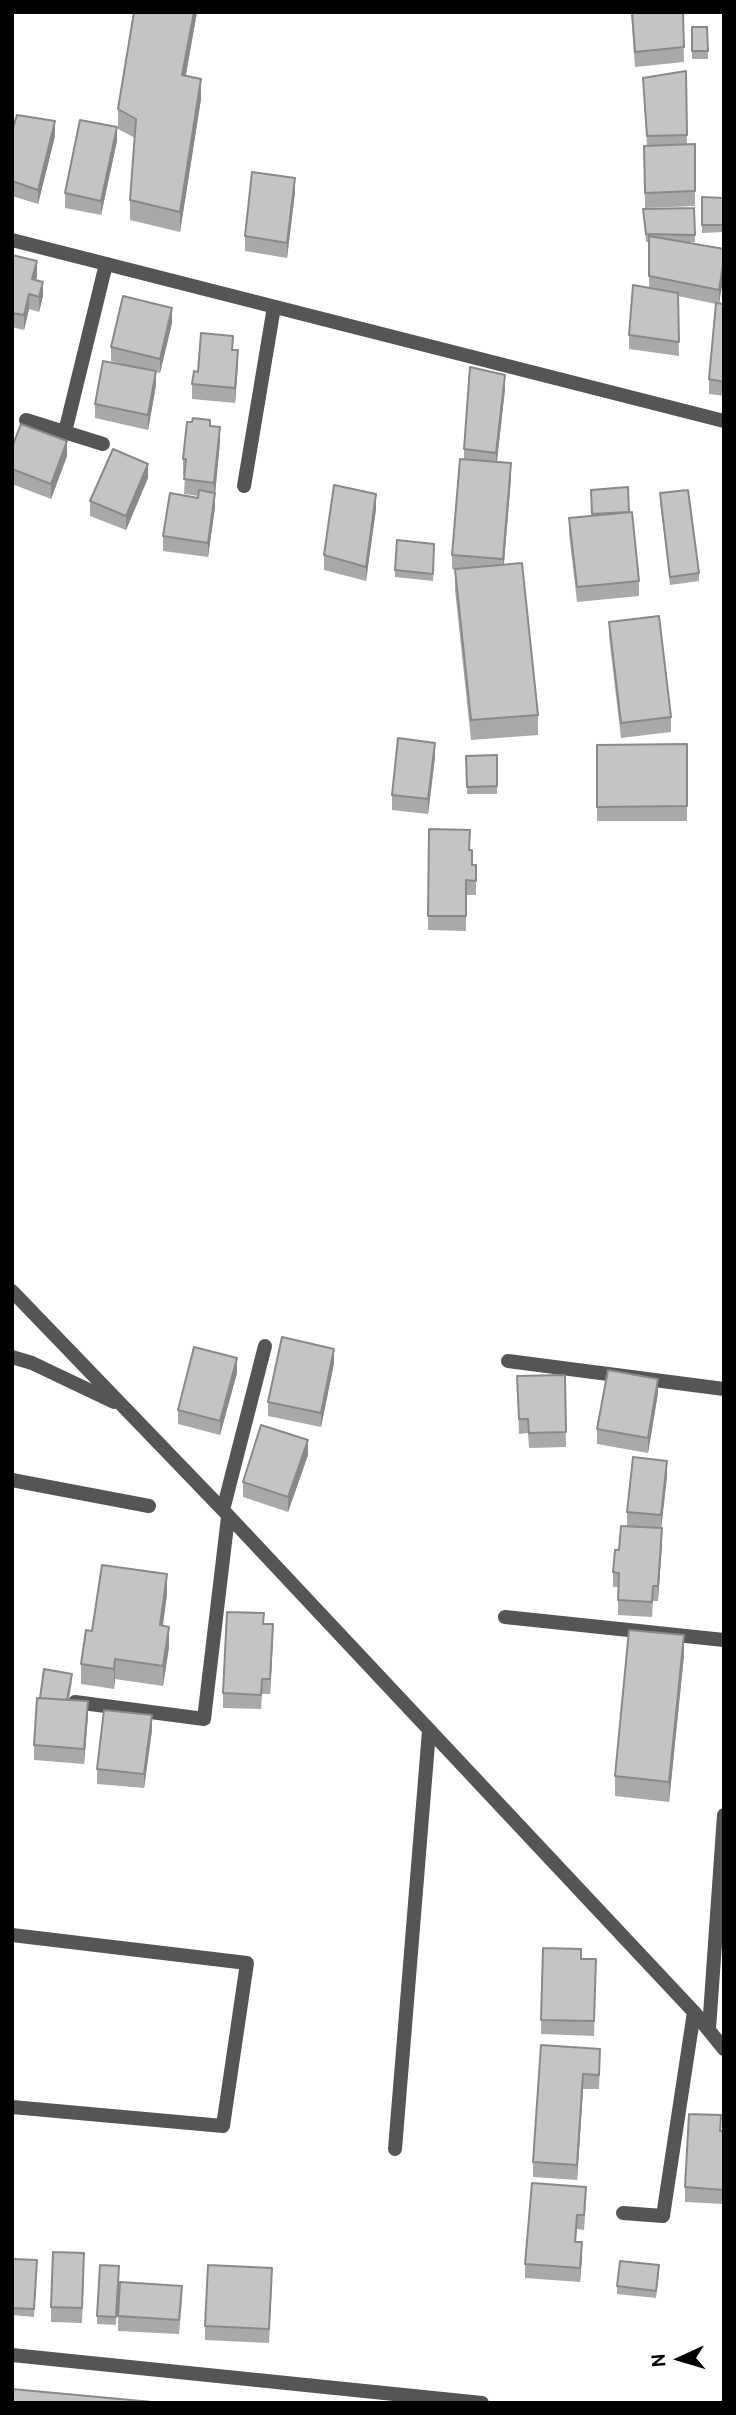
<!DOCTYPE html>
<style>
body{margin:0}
#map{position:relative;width:736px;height:2415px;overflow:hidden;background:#fff;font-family:Cabin,sans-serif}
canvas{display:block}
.frame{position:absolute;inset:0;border:14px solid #000;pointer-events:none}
.north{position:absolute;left:645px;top:2324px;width:70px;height:70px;-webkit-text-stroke:5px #fff;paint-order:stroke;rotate:266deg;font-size:19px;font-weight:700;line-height:28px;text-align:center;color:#000}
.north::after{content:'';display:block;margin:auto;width:24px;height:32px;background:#000;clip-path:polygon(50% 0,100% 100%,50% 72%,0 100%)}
</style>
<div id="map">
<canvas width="736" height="2415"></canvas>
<div class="frame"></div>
<div class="north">N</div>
</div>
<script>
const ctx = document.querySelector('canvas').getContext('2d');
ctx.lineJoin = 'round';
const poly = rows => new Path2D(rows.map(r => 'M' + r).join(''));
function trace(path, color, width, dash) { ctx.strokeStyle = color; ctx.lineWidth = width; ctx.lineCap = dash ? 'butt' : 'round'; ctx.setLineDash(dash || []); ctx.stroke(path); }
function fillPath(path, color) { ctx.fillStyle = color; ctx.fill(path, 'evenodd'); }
const service = poly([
 [12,1480,149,1506],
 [12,1935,247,1963,223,2126,12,2107],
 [12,2355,482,2403]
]);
const minor = poly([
 [26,420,103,444],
 [65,432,106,264],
 [244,486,274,307],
 [12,1291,223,1510,694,2012,724,2049],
 [12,1357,32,1363,114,1402],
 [508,1361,724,1389],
 [223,1510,265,1346],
 [505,1617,724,1640],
 [75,1702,204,1719,228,1517],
 [395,2149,429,1731],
 [623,2213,663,2216,694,2012]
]);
const tertiary = poly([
 [12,240,724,421],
 [709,2029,724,1815]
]);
const wall = poly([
 [134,12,197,12,186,75,201,99,180,232,130,220,130,200,135,138,118,129,118,109],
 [631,12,683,12,684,62,635,67],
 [692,27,707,27,708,59,692,59],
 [686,71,687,145,695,144,695,206,645,208,644,146,647,146,643,78],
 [12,131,55,136,38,204,12,196],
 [117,141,101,215,65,208,65,193],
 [295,192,287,258,245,251,245,236],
 [702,197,724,198,724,232,702,233],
 [694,208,695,242,683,242,724,249,719,303,724,304,724,396,709,394,709,379,716,304,678,296,679,356,629,349,629,335,649,288,649,242,646,242,643,209],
 [12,255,37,276,36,280,43,296,39,312,29,309,24,330,12,327],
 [172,323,160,373,156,372,156,385,148,430,95,418,95,404,134,367,111,361,111,347],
 [233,350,238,365,235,403,192,399,192,384,198,372],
 [505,389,497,462,511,478,504,565,538,715,538,735,471,740,455,590,455,570,452,569,452,555,464,459,464,449],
 [210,426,220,442,215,493,215,507,208,557,163,551,163,536,198,498,199,496,184,494,185,474,183,474,183,459],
 [12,447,67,456,51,499,12,484],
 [148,478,126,530,90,516,90,501],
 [591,490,629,512,639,581,639,596,577,602,569,533,569,518,592,516],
 [660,493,699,573,699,581,670,585,660,501],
 [376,509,366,581,324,570,324,555],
 [434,544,433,581,395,577,395,570],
 [609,622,671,717,671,732,621,738,609,636],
 [687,744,687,821,597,821,597,745],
 [497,755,497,794,467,794,466,756],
 [435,757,428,814,392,810,392,795],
 [429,829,469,850,472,865,476,865,476,895,466,895,466,931,428,930],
 [334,1363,321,1427,268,1416,268,1402],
 [237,1373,220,1435,178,1424,178,1410],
 [565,1375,566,1447,529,1448,528,1433,519,1434,517,1376],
 [658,1393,648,1453,597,1444,597,1429],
 [308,1455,288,1512,243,1497,243,1482],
 [667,1476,661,1528,662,1543,658,1601,653,1601,652,1617,618,1615,618,1587,613,1587,613,1572,627,1526,627,1512],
 [167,1594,163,1626,169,1647,163,1686,115,1679,114,1689,81,1684,81,1664,92,1631],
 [264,1624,273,1639,270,1694,262,1694,261,1709,223,1708,223,1693],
 [684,1655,669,1802,615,1796,615,1776],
 [72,1681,69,1700,88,1716,84,1764,34,1760,34,1745,40,1698],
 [152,1730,144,1788,97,1784,97,1769],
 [543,1948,581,1959,596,1959,594,2036,541,2034],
 [541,2045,600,2064,599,2089,583,2089,577,2180,533,2177,533,2162],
 [721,2131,724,2131,724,2204,685,2202,685,2187],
 [586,2202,584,2230,577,2229,576,2242,582,2257,580,2282,525,2278,525,2264],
 [12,2259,37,2260,34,2317,12,2315],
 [119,2266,116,2325,97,2324,97,2316],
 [84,2268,82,2323,51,2322,51,2307],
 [659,2273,656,2298,617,2294,617,2286],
 [272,2283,269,2343,205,2340,205,2326],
 [182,2300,179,2334,118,2331,118,2316]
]);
const shadedWall = poly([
 [194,12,197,12,182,95,182,75],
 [201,79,201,99,180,232,180,212],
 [55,121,55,136,38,204,38,190],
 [117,127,117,141,101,215,101,201],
 [295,178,295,192,287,258,287,243],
 [724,259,724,274,719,305,719,290],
 [37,261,37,276,32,294,32,279],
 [43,282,43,296,39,312,39,297],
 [29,294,29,309,24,330,24,315],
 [172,308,172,323,160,373,160,359],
 [238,350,238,365,235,403,235,388],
 [156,371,156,385,148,430,148,415],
 [505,375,505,389,496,468,496,453],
 [220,427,220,442,215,495,215,493,215,507,208,557,208,543,214,497,214,483],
 [67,441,67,456,51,499,51,484],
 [511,463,511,478,503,573,503,559],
 [148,464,148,478,126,530,126,516],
 [376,494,376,509,366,581,366,567],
 [435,743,435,757,428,814,428,799],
 [334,1349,334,1363,321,1427,321,1413],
 [237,1358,237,1373,220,1435,220,1421],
 [658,1379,658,1393,648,1453,648,1438],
 [308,1440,308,1455,288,1512,288,1497],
 [667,1461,667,1476,661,1530,661,1515],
 [662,1528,662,1543,658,1601,658,1586],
 [167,1574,167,1594,160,1645,160,1625],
 [273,1624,273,1639,270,1694,270,1679],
 [169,1627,169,1647,163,1686,163,1666],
 [684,1635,684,1655,669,1802,669,1782],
 [115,1659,115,1679,114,1689,114,1669],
 [88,1701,88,1716,84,1764,84,1749],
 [152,1715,152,1730,144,1788,144,1774],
 [583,2074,583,2089,577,2180,577,2165],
 [582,2242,582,2257,580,2282,580,2268]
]);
const building = poly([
 [134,12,194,12,182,75,201,79,180,212,130,200,136,119,118,109,134,12],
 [632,12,683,12,684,47,635,52,632,12],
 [692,27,707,27,708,51,692,51,692,27],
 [686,71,687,135,647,136,643,78,686,71],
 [17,115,55,121,38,190,12,181,12,131,17,115],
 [80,120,117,127,101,201,65,193,80,120],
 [695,144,695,191,645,193,644,146,695,144],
 [252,172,295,178,287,243,245,236,252,172],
 [702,197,724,198,724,225,702,225,702,197],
 [694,208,695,235,646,234,643,209,694,208],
 [649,236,724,249,724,259,719,290,649,276,649,236],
 [12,255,37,261,32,279,43,282,39,297,29,294,24,315,12,313,12,255],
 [633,285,678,293,679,342,629,335,633,285],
 [123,296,172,308,160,359,111,347,123,296],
 [716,303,724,304,724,382,709,379,716,303],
 [201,333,233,336,232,350,238,350,235,388,192,384,194,371,198,372,201,333],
 [103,361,156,371,148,415,95,404,103,361],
 [470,367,505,375,496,453,464,449,470,367],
 [193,418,210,420,210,426,220,427,214,483,184,479,186,459,183,459,187,422,192,422,193,418],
 [21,424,67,441,51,484,12,469,12,447,21,424],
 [113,449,148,464,126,516,90,501,113,449],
 [460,459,511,463,503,559,452,555,460,459],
 [334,485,376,494,366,567,324,555,334,485],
 [628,487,629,512,592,514,591,490,628,487],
 [199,490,215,493,208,543,163,536,170,493,198,498,199,490],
 [688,490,699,573,670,577,660,493,688,490],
 [632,512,639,581,577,587,569,518,632,512],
 [397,540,434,544,433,574,395,570,397,540],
 [522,563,538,715,471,720,455,569,522,563],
 [659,616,671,717,621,723,609,622,659,616],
 [398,738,435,743,428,799,392,795,398,738],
 [687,744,687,806,597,807,597,745,687,744],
 [497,755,497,786,467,787,466,756,497,755],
 [429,829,470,830,469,850,472,850,472,865,476,865,476,881,466,880,466,916,428,916,429,829],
 [282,1337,334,1349,321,1413,268,1402,282,1337],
 [194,1347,237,1358,220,1421,178,1410,194,1347],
 [608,1370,658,1379,648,1438,597,1429,608,1370],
 [565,1375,566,1432,529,1433,528,1419,519,1419,517,1376,565,1375],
 [261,1425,308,1440,288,1497,243,1482,261,1425],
 [633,1457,667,1461,661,1515,627,1512,633,1457],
 [621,1526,662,1528,658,1586,653,1586,652,1602,618,1600,619,1573,613,1572,615,1550,619,1550,621,1526],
 [102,1565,167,1574,160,1625,169,1627,163,1666,115,1659,114,1669,81,1664,86,1630,92,1631,102,1565],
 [227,1612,264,1613,263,1624,273,1624,270,1679,262,1679,261,1695,223,1693,227,1612],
 [629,1630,684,1635,669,1782,615,1776,629,1630],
 [44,1669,72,1674,67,1700,40,1698,44,1669],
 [37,1698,88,1701,84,1749,34,1745,37,1698],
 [104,1710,152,1715,144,1774,97,1769,104,1710],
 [543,1948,581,1949,581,1959,596,1959,594,2021,541,2020,543,1948],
 [541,2045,600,2049,599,2075,583,2074,577,2165,533,2162,541,2045],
 [689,2114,721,2115,720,2131,724,2131,724,2190,685,2187,689,2114],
 [532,2183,586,2187,584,2215,577,2215,575,2242,582,2242,580,2268,525,2264,532,2183],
 [53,2252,84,2253,82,2308,51,2307,53,2252],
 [12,2259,37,2260,34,2309,12,2308,12,2259],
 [620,2261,659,2265,656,2291,617,2286,620,2261],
 [100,2265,119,2266,116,2317,97,2316,100,2265],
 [208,2265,272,2268,269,2329,205,2326,208,2265],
 [120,2282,182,2286,179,2320,118,2316,120,2282],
 [12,2389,163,2403,12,2403,12,2389]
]);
trace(service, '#555', 14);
trace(minor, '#555', 14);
trace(tertiary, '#555', 14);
fillPath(wall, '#a9a9a9');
fillPath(shadedWall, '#898989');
fillPath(building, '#c4c4c4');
trace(building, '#898989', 2);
</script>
